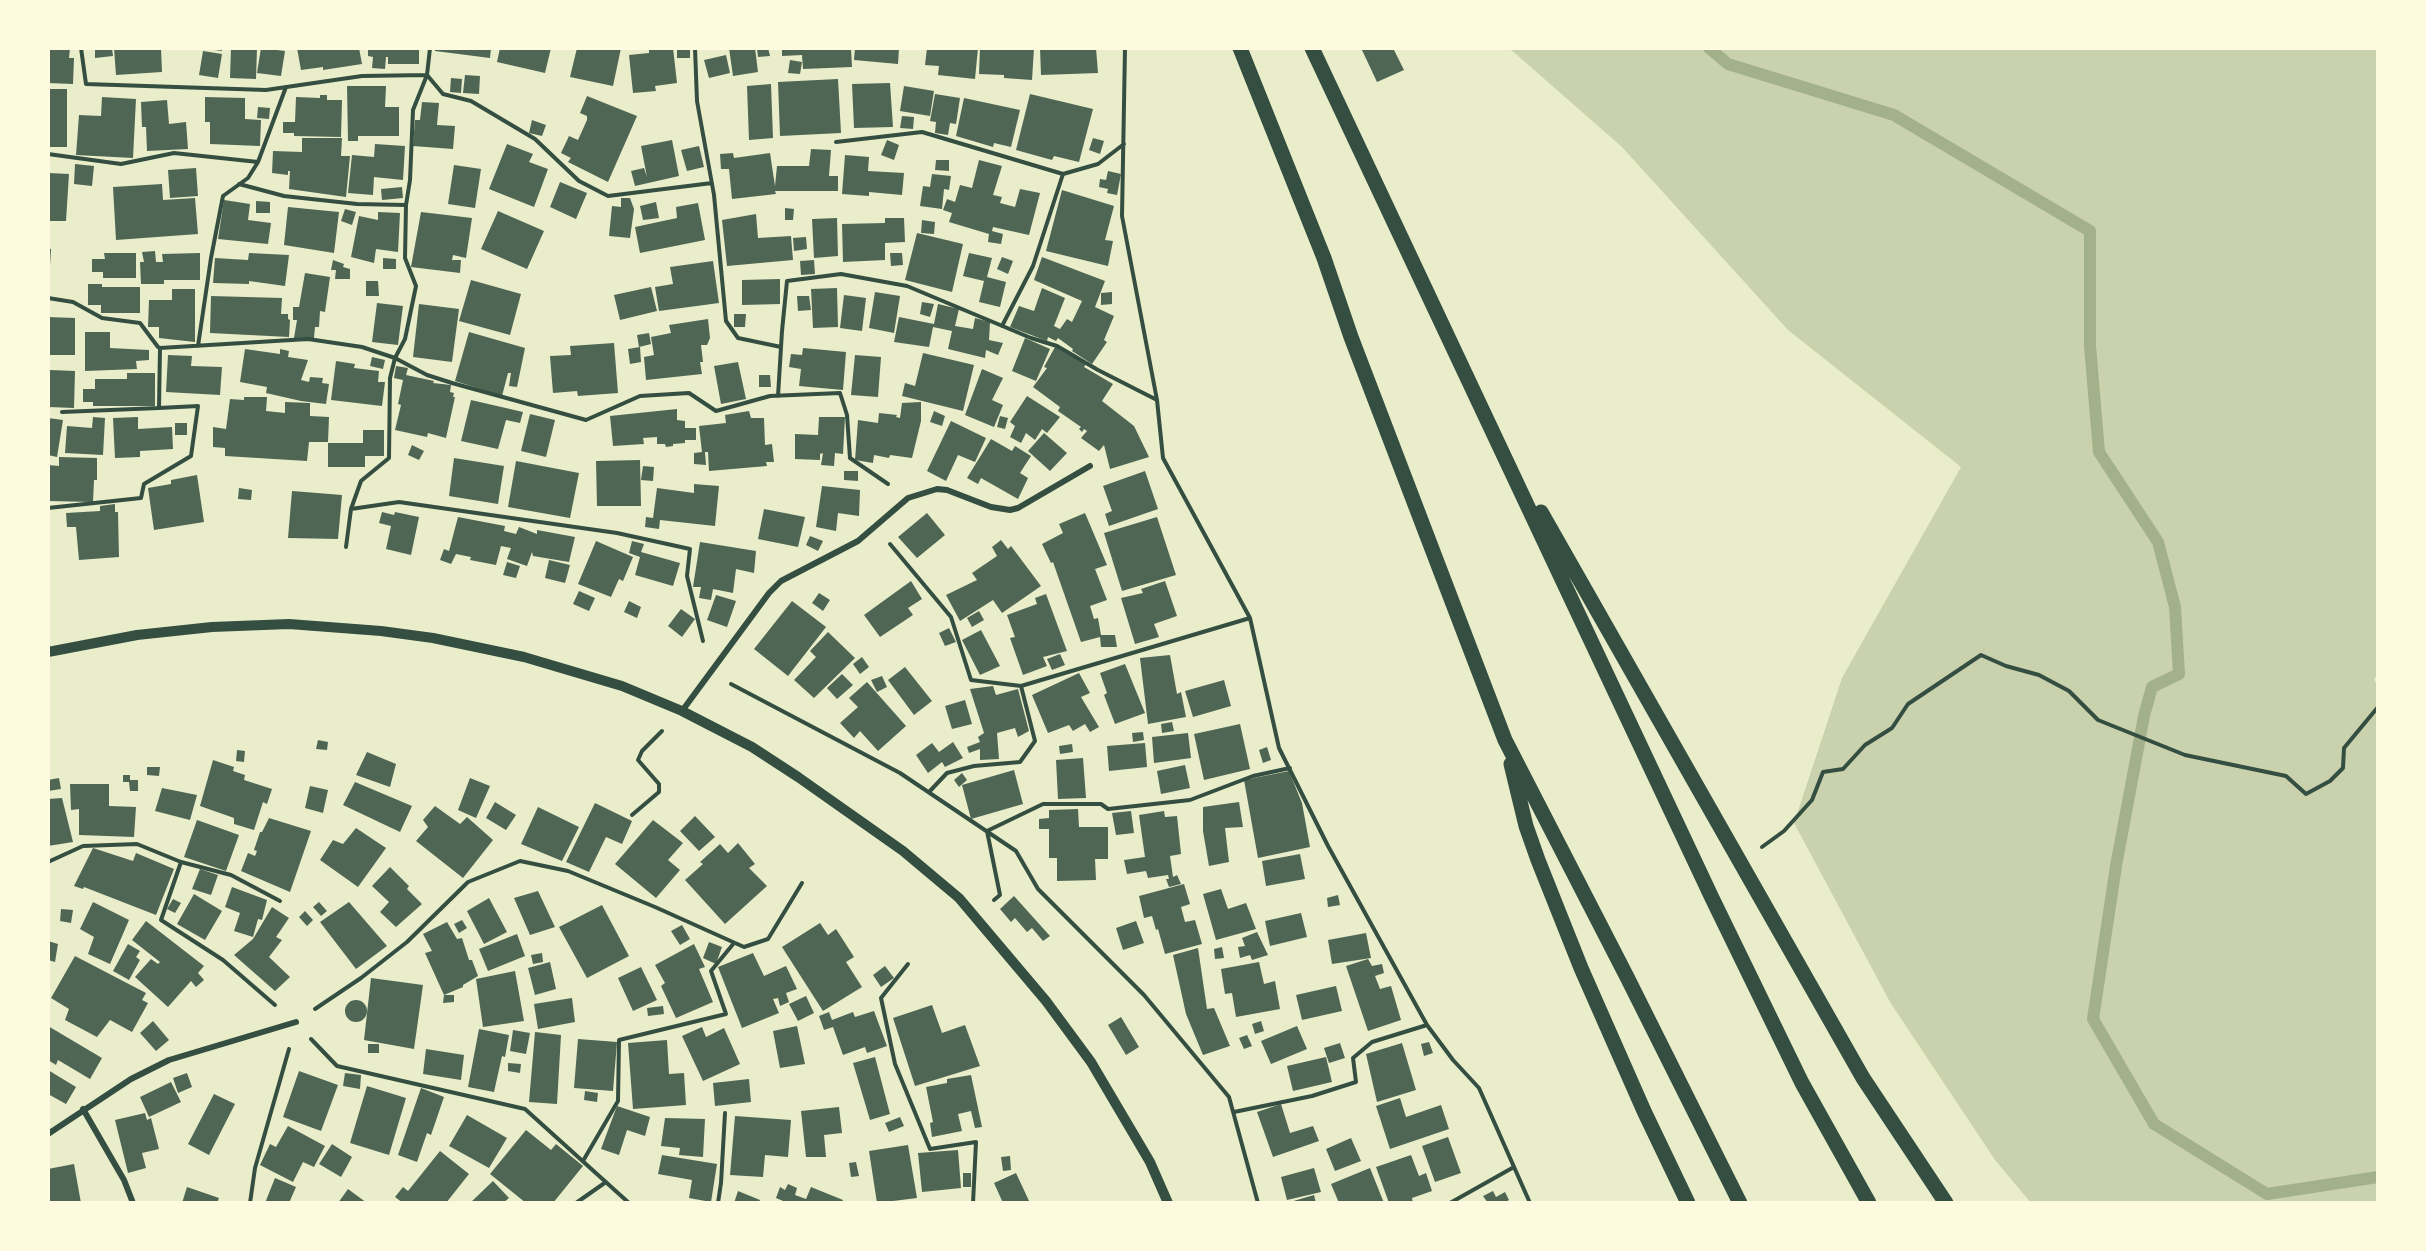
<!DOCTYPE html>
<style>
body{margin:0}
#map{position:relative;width:2426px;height:1251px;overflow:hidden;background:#e9edc9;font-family:Rubik,sans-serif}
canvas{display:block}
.frame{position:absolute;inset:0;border:50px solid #fefae0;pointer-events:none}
</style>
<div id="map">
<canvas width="2426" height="1251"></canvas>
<div class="frame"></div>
</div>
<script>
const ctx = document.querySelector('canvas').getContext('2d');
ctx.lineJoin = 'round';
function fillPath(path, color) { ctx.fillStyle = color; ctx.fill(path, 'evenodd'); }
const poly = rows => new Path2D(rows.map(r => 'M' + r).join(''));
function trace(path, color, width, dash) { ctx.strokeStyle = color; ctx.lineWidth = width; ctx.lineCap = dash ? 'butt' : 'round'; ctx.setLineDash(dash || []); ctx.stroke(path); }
const green = poly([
 [1509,48,2378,48,2378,675,2374,679,2378,687,2378,1203,2031,1203,1995,1160,1890,1002,1794,823,1842,678,1961,467,1788,330,1622,147]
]);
const stream = poly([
 [1709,48,1728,64,1894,115,2090,231,2090,346,2099,452,2158,542,2175,607,2179,674,2152,687,2144,716,2116,866,2093,1019,2154,1124,2267,1194,2378,1177]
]);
const building = poly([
 [48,48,70,48,69,58,74,58,73,84,48,83],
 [95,48,112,48,113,56,95,58],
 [114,48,161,48,162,72,116,75],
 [207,48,222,48,222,51,207,49],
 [231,48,257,48,256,79,230,78],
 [261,48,285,51,281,76,257,73],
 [297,48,359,48,362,64,323,70,323,67,301,70],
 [368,48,419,48,419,64,388,64,388,57,386,57,385,69,372,68,373,57,368,56],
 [435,48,491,48,490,58,435,51],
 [500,48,551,48,545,73,497,62],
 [577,48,621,48,613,86,570,77],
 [649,48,673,48,677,83,655,86,656,91,633,93,629,55,649,53],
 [677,48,690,48,690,58,677,58],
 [729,48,755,48,758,72,733,76],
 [757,48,768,48,770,56,758,57],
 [782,48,851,48,852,67,803,69,802,55,782,56],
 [855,48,899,48,898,64,854,60],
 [927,48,978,48,975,79,938,75,939,66,925,65],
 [980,48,1034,48,1032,80,1004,78,1004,75,979,74],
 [1040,48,1096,48,1098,73,1041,75],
 [1366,48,1393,48,1404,70,1377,82,1362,50],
 [203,51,222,54,218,78,199,75],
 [726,55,730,73,709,78,704,60],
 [790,60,802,62,800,74,788,73],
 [465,75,480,76,479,94,463,93],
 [451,78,462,79,461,93,450,92],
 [838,79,841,133,780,136,778,82],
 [890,83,893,127,854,128,852,84],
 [771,84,773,138,749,140,747,86],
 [347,86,386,86,385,107,399,107,399,136,358,136,358,141,348,141],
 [904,86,934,91,930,116,900,111],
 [48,89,67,89,67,147,48,147],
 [935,94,960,98,956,124,950,123,948,135,935,133,936,122,930,121],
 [1030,94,1093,109,1079,162,1054,156,1052,160,1016,150],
 [320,95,327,95,327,100,342,100,341,137,294,136,294,133,283,133,283,122,295,122,296,97,320,98],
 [587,96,637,116,608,182,568,162,571,158,561,153,569,136,578,140,587,120,587,116,580,113],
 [102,97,136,99,133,158,76,155,79,115,101,116],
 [205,97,245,98,245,119,261,120,260,146,210,144,210,122,205,122],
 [964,98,1020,110,1011,147,994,143,993,147,956,136],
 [167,100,169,124,186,122,188,149,147,151,146,127,142,127,141,102],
 [422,102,439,103,437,125,455,126,453,149,413,146,415,120,420,120],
 [258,107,270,108,269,119,257,118],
 [902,116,914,117,913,129,900,128],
 [532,120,546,125,542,136,529,133],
 [302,138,342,138,341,156,350,156,346,197,289,189,290,171,288,171,288,175,272,173,273,151,302,152],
 [1093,138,1104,141,1100,154,1089,150],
 [672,140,679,176,635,186,631,171,644,168,647,177,641,146],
 [887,140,899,145,894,160,881,155],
 [375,144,405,146,403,180,374,177,373,195,348,193,352,155,374,157],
 [507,144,533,154,529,162,548,169,534,207,489,189],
 [699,146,704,167,687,171,681,150],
 [811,149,831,150,829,176,838,176,838,191,775,191,776,194,732,199,729,169,721,169,720,154,733,153,734,158,770,153,775,186,777,166,809,166],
 [845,155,869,157,868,171,904,173,902,195,869,192,869,196,842,194],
 [936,160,949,160,949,171,935,170],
 [979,160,1002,166,993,195,1002,197,1000,203,1015,207,1020,189,1040,193,1029,235,993,227,992,231,1003,234,1001,244,988,242,989,234,949,222,952,213,943,210,947,199,955,202,960,185,972,188],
 [75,164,94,166,92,186,74,184],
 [454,165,481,169,475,208,448,204],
 [196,168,198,196,170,198,168,170],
 [1108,171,1121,174,1117,195,1107,193,1108,189,1099,187,1100,179,1106,180],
 [48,173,69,174,66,221,48,221],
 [932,174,951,176,949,190,944,189,942,209,920,206,923,186,930,187],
 [560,182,587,193,576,219,550,207],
 [162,184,163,200,195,198,198,234,116,240,113,187],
 [402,187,403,198,382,200,381,189],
 [1062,190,1114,206,1105,240,1113,241,1108,266,1046,251],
 [621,198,630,198,634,209,630,238,609,236,612,206,621,207],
 [224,200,250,204,248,220,271,223,268,244,218,239],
 [256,201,270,202,270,213,256,213],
 [656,202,659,218,643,220,640,206],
 [698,203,705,240,640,253,635,227,677,218,676,207],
 [288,207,339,212,334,253,284,245],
 [785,208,794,209,793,220,785,220],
 [345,209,356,212,352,225,341,221],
 [498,211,544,231,527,269,481,249],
 [378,212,400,213,398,252,376,249,374,263,351,257,359,216,378,220],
 [421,212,472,218,466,258,453,255,452,260,461,260,460,273,411,267],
 [756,214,758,238,791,236,793,260,727,266,722,220],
 [837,218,838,256,814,258,812,219],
 [885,218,904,218,905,242,885,243,885,260,843,262,842,224,885,223],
 [922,220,935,222,934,234,921,233],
 [917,233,963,244,952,292,905,280],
 [806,237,807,249,794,251,793,238],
 [48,248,51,249,50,266,48,266],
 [155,251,156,262,163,262,162,254,200,253,200,280,164,280,164,284,141,284,140,262,144,262,142,252],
 [104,253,136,253,136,278,103,278,103,272,92,272,92,259,105,259],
 [249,253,289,255,285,286,249,281,249,284,213,283,215,258,248,260],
 [890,253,902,253,903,265,891,266],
 [969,253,992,258,987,277,1006,282,1000,307,979,302,984,281,963,276],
 [1002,257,1013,261,1008,274,997,269],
 [1042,257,1105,281,1095,307,1114,316,1104,340,1107,342,1092,364,1072,351,1073,349,1058,338,1056,341,1048,337,1047,341,1010,327,1019,306,1034,311,1042,288,1065,298,1054,326,1060,329,1067,319,1072,322,1082,301,1034,280],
 [383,258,396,259,396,269,383,269],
 [333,260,344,264,343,267,350,269,350,279,335,279,336,270,331,270],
 [814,260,815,274,801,275,800,261],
 [713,261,719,303,659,311,655,287,673,284,670,267],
 [305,273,330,277,325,312,320,311,319,327,315,327,314,338,294,338,297,320,293,320,293,307,299,307],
 [780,279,780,304,742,305,742,280],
 [471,280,521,294,510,335,459,321],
 [366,281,378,281,379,296,366,296],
 [88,284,102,284,102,287,140,287,140,313,101,313,101,305,88,305],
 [651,287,657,311,620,320,614,295],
 [837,288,838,327,813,328,811,289],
 [172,289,195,289,195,342,159,338,159,327,148,327,149,300,172,300],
 [875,292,900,296,894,333,869,328],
 [1112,292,1112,304,1101,305,1101,293],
 [844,295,866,298,862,331,840,328],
 [211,296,282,298,281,314,288,314,288,319,290,320,289,337,210,333],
 [797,296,809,296,811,310,798,311],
 [922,302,934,304,930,317,920,314],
 [377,303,403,306,398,345,372,342],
 [419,304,459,309,452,362,413,357],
 [938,304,959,309,955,326,973,329,975,318,990,322,989,340,1003,343,998,355,986,350,985,358,948,349,952,331,933,327,929,347,894,342,899,317,934,324],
 [734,314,746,314,745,327,734,327],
 [48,317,75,318,75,355,48,355],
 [708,319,710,338,707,345,701,345,703,362,700,362,702,374,646,380,644,357,654,355,651,337,671,333,669,325],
 [85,332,110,332,110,348,149,350,149,360,136,361,137,369,85,371],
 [469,332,525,348,517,387,509,386,511,373,508,373,502,396,455,381],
 [649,333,651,344,639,347,637,335],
 [1025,338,1050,349,1036,381,1012,371],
 [614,343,618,393,578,396,577,391,553,393,550,356,571,355,570,346],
 [640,347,641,362,630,364,628,349],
 [1055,347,1086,364,1084,367,1113,384,1102,401,1134,426,1149,457,1110,469,1104,445,1099,451,1081,438,1087,431,1084,429,1082,432,1079,429,1081,427,1058,411,1060,407,1033,387,1047,368,1044,367],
 [803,348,846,352,843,390,799,386,801,369,789,367,791,354,802,355],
 [245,349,280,354,280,349,289,351,288,357,308,360,301,380,309,382,310,377,323,378,322,383,329,384,326,404,301,401,266,393,267,387,240,382],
 [923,353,974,365,963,411,902,396,905,383,915,386],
 [168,355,192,356,191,366,222,367,220,395,166,392],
 [855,355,881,357,878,397,851,395],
 [372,357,385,360,383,369,370,366],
 [336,361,355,364,354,368,379,371,378,382,385,382,382,406,331,400],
 [738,362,746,399,721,404,714,366],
 [396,366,408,368,406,375,434,381,433,383,451,385,450,392,454,393,453,397,455,397,446,438,428,433,427,437,395,430,401,405,398,404,403,380,394,378],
 [982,369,1003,378,992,400,1003,405,994,427,965,415],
 [50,370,75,371,74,408,49,407,48,376,50,377],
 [127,373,155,373,155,406,93,406,93,402,83,402,83,389,95,389,95,379,127,379],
 [759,375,770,375,771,387,759,387],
 [1027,396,1060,417,1047,433,1042,429,1035,440,1026,433,1021,443,1010,437,1015,426,1010,422],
 [244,397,267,397,266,411,285,413,285,402,310,403,310,416,329,417,328,442,309,442,307,461,225,456,225,448,213,447,213,427,226,429,230,399,244,400],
 [471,400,523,412,520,423,506,420,498,449,461,441],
 [921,402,921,421,912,458,890,455,889,458,874,455,873,463,855,460,858,420,878,423,879,413,897,415,896,417,900,418,902,403],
 [677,409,677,420,685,421,685,428,696,428,696,440,685,440,685,443,673,444,673,446,666,447,665,444,657,444,657,437,643,438,644,444,613,446,610,416],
 [749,411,751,418,764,418,765,445,772,444,774,462,766,462,767,466,709,471,708,452,705,452,706,465,694,464,694,453,702,452,699,426,726,423,725,415],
 [934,411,945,416,942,426,930,422],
 [530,414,555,420,546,457,521,451],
 [1000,416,1008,418,1005,429,997,427],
 [93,417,105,418,103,455,65,453,67,426,92,428],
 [138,417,138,429,172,427,173,449,140,451,140,457,115,458,113,418],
 [819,417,845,417,843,454,835,453,834,466,821,465,823,453,820,454,820,460,795,459,795,434,818,435],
 [48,418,63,420,57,457,48,455],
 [951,421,986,438,975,462,958,455,946,481,927,471],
 [175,423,187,423,187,435,175,435],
 [363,430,384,430,384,456,365,456,365,467,328,467,328,443,363,443],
 [1044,433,1067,453,1050,471,1028,451],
 [991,439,1012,451,1015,446,1031,456,1020,473,1028,478,1018,499,981,478,978,484,967,478],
 [412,445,424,451,419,460,408,455],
 [59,457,97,458,97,480,94,480,93,502,48,501,48,465,59,466],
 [454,458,504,466,498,504,449,496],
 [640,460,641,506,597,506,596,461],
 [516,461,579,473,570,518,508,507],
 [643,466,654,467,653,481,641,480],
 [844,471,858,471,858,481,844,480],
 [1145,471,1158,509,1109,526,1105,514,1112,511,1103,486],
 [197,475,204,522,154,530,148,488,171,484,171,480],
 [694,484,719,486,715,526,660,520,659,529,645,527,646,517,653,518,657,488,694,493],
 [822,486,860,490,859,516,838,513,836,531,816,527],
 [239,488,252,490,251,500,238,499],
 [292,491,342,495,338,539,288,538],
 [115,504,115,512,118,512,119,557,79,560,76,527,67,527,66,513,100,511,100,506],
 [764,509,805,517,798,547,758,539],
 [382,512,394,515,395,512,419,517,411,555,386,549,391,526,379,523],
 [927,513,945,535,917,558,898,537],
 [1085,513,1107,565,1095,569,1107,600,1090,606,1094,619,1098,618,1101,635,1115,635,1117,647,1101,647,1100,637,1081,642,1053,562,1051,563,1042,544,1063,533,1059,524],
 [458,517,505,526,504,531,516,534,519,527,537,534,537,530,575,537,569,562,533,556,532,552,527,566,507,559,511,548,501,546,496,565,470,560,471,557,456,554,451,564,440,560,444,549,449,551],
 [1157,517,1176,575,1122,591,1104,533],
 [810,536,823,541,818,551,806,545],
 [1001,540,1008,549,1011,546,1041,586,1002,613,993,600,960,621,946,595,977,580,972,573,997,556,992,547],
 [596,541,633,557,623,581,619,579,611,597,578,584],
 [632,541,644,544,641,552,680,563,673,586,635,575,640,557,629,553],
 [700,542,756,551,754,573,736,569,733,593,713,589,711,600,699,598,701,587,693,587],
 [549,560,570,565,565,583,545,578],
 [507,562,520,566,516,578,503,575],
 [911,581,922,599,908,608,913,615,880,637,864,615],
 [1165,581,1177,616,1154,624,1159,637,1135,644,1121,598,1143,593,1141,589],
 [579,591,595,598,589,611,573,604],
 [819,593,830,600,823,611,812,603],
 [1046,594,1067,651,1043,657,1047,666,1023,675,1010,638,1015,637,1007,615,1037,604,1035,598],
 [716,595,736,601,727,627,707,620],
 [629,601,641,607,637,618,624,612],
 [792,601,826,627,788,676,754,649],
 [681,609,695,619,682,637,668,626],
 [979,611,984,620,972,627,967,618],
 [949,628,956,642,945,646,939,633],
 [981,630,1000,666,980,675,962,640],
 [828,632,855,658,814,698,794,680,816,657,810,651],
 [1060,654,1065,665,1052,670,1047,659],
 [1170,655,1177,694,1181,692,1186,717,1148,724,1140,658],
 [862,657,869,667,860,674,853,664],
 [1125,664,1145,713,1115,724,1104,695,1107,693,1100,673],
 [905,667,932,701,914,715,888,680],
 [1079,673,1090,693,1081,697,1099,727,1090,732,1085,724,1073,731,1069,725,1048,733,1032,695],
 [842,674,853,685,837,699,827,688],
 [882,676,887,687,877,692,871,680],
 [1224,680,1231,706,1193,717,1185,691],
 [867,682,906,726,878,751,860,731,854,738,840,723,858,707,849,698],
 [993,686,996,695,1018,689,1029,731,1018,737,1015,728,997,733,999,759,980,760,980,749,969,753,967,747,980,742,978,737,984,733,970,689],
 [965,700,972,724,952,729,945,706],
 [1172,722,1174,731,1162,733,1161,724],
 [1240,724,1250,769,1204,780,1194,734],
 [1143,732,1144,740,1133,742,1132,733],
 [1188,733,1191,758,1154,763,1152,737],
 [318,740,328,742,327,750,316,749],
 [953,742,963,758,945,767,942,762,928,773,916,755,932,743,939,752],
 [1145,743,1147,767,1109,771,1107,746],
 [1072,744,1073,752,1060,754,1059,746],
 [1267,747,1271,760,1263,763,1259,750],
 [237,750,245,751,244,762,236,761],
 [367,752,396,764,390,787,356,775],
 [1083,758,1086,798,1058,799,1056,760],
 [213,760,234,767,233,771,245,775,244,780,272,789,267,804,263,802,254,830,234,824,234,818,200,806],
 [1185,765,1190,788,1161,794,1157,771],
 [147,767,160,767,159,776,147,775],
 [1014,770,1023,804,971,819,962,785],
 [1289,771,1302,803,1310,847,1258,858,1244,780],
 [962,773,967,780,959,787,954,780],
 [123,775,130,775,130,780,138,780,138,791,130,791,129,782,123,782],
 [59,778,61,789,48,791,48,780],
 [470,778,490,786,476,818,458,810],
 [355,782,412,806,400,832,343,805],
 [70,784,109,784,109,806,136,807,134,837,79,835,79,809,71,810],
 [310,786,328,790,323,813,305,808],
 [162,788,197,795,190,820,155,811],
 [62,798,73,842,48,846,48,799],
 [495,802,516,815,506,830,486,818],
 [1239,802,1243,827,1225,828,1229,862,1209,866,1203,831,1203,807],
 [595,803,632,821,622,844,606,837,589,872,566,862],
 [435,806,460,824,467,817,493,840,463,878,416,841,428,827,423,820],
 [538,807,579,827,562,861,521,844],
 [1078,809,1079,827,1108,827,1108,859,1095,859,1096,880,1057,881,1057,858,1049,858,1049,829,1039,829,1039,819,1049,818,1049,810],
 [1131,811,1134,833,1116,835,1112,813],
 [1164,811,1165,817,1177,816,1181,854,1170,856,1173,877,1177,875,1181,884,1169,887,1166,879,1169,879,1168,875,1148,878,1146,871,1127,874,1124,860,1145,857,1139,815],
 [695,816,715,837,699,851,680,831],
 [269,818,311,831,290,892,241,871,248,853,255,856,257,851,254,850,260,832,262,832],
 [197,820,239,835,226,871,184,857],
 [653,820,683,843,668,860,680,870,656,898,615,864],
 [356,828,386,848,358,887,320,860,333,840,343,844],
 [738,843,755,864,749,868,767,886,725,924,685,880,703,864,700,862,720,844,728,853],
 [93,848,133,861,136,853,174,869,156,915,84,887,83,889,74,886],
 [1300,854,1305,879,1266,886,1262,861],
 [390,867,409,886,407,889,422,904,396,927,380,912,389,902,372,886],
 [200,869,218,875,211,895,192,889],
 [1184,884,1190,904,1181,907,1185,922,1195,920,1202,944,1165,954,1158,929,1156,930,1152,916,1144,918,1139,896],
 [232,887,267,900,262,920,258,919,253,937,234,931,240,913,225,907],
 [1221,889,1228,909,1246,903,1256,929,1216,940,1203,894],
 [538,891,555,927,530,935,514,898],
 [194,894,222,911,205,940,177,924],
 [1338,895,1340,905,1328,907,1327,898],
 [1014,896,1050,936,1043,941,1032,928,1027,932,1015,918,1011,922,1000,909],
 [489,898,507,932,484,944,467,911],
 [173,899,181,903,175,913,167,909],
 [93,902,129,920,110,964,88,954,94,937,80,929],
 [319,902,327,911,321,916,313,907],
 [349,902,387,946,356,969,320,922],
 [602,905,629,956,587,978,559,927],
 [272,907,289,918,276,937,282,940,269,957,290,977,275,991,234,955,253,939],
 [61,909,73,910,71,923,60,921],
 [305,911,313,920,307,926,299,917],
 [1301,913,1307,937,1270,946,1265,921],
 [462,920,467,928,459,933,454,924],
 [146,921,204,966,198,973,204,980,196,987,191,981,168,1007,135,977,151,959,158,964,160,962,132,940],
 [1136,921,1144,943,1123,950,1116,928],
 [447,922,457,939,462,938,469,960,472,960,478,976,463,985,463,987,444,995,454,995,454,1002,443,1003,444,995,425,953,432,951,423,934],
 [820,923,828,935,836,929,854,957,846,962,862,987,823,1011,782,947],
 [682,925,690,939,680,945,671,931],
 [1257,932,1268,955,1252,960,1250,955,1240,958,1238,947,1245,946,1242,938],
 [1366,933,1371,958,1332,964,1328,940],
 [517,934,525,956,488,971,479,949],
 [48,941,58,944,55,962,48,960],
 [709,942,722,947,716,964,703,958],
 [128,944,140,951,136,957,140,960,129,980,113,971],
 [694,944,705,967,699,969,713,1002,676,1018,661,986,665,983,655,965],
 [1222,947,1224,958,1215,959,1214,949],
 [1198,948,1207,1009,1214,1008,1230,1046,1203,1055,1186,1014,1173,955],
 [542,953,543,962,533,964,531,955],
 [753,953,764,976,786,966,797,989,786,993,789,1002,780,1006,778,998,773,999,779,1013,742,1028,718,967],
 [75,956,146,993,142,1000,148,1003,132,1032,110,1020,97,1037,65,1020,69,1009,51,998],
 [1368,959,1372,966,1382,964,1384,973,1375,976,1380,989,1391,986,1401,1020,1368,1031,1346,966],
 [550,962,556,989,535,995,528,968],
 [1259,962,1264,984,1275,981,1280,1009,1236,1017,1232,993,1225,994,1221,969],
 [885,966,894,978,881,987,873,975],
 [641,967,657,1000,633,1011,618,978],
 [515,971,524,1021,483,1027,476,979],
 [371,978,423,985,414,1049,364,1040],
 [1336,986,1342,1011,1302,1020,1296,995],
 [806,996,814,1013,798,1021,789,1004],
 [572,998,575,1022,538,1029,534,1004],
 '345 1011a11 11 0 1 1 22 0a11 11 0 1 1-22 0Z',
 [932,1005,942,1033,965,1025,980,1066,915,1086,893,1018],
 [663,1006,664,1014,648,1016,647,1008],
 [874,1011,887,1046,867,1053,865,1047,843,1055,833,1027,824,1030,819,1016,829,1012,832,1020,853,1012,855,1017],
 [1121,1017,1139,1047,1126,1055,1108,1025],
 [153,1021,169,1040,156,1051,140,1033],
 [1261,1021,1264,1031,1255,1034,1252,1024],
 [48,1026,102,1058,90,1079,58,1060,56,1065,48,1060],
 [797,1026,805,1064,780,1068,773,1031],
 [1297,1026,1307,1049,1271,1064,1261,1041],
 [702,1027,706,1037,724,1028,740,1064,703,1081,682,1036],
 [479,1029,509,1035,505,1057,502,1056,494,1092,468,1087],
 [513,1030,530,1033,526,1054,510,1051],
 [535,1032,561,1035,557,1104,529,1102],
 [1247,1035,1252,1046,1244,1049,1239,1038],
 [578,1039,617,1042,613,1091,574,1088],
 [667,1040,669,1074,684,1073,686,1105,633,1109,628,1043],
 [1429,1042,1433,1053,1424,1056,1421,1044],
 [1340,1043,1345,1058,1329,1063,1324,1048],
 [1402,1043,1416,1090,1377,1102,1366,1054],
 [368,1044,379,1044,379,1053,368,1053],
 [426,1049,464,1055,461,1080,423,1074],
 [875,1057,890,1114,870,1120,853,1063],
 [1326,1057,1332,1082,1293,1091,1287,1066],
 [508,1063,521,1064,520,1073,508,1071],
 [48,1070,76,1087,66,1104,48,1094],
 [299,1071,338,1085,321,1131,283,1117],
 [187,1073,192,1087,178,1093,173,1078],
 [345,1073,361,1075,360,1089,343,1086],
 [971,1075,982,1127,975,1128,971,1111,958,1114,962,1131,932,1137,930,1123,933,1122,926,1087,947,1083,947,1079],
 [749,1079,751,1102,715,1106,713,1083],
 [171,1082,181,1102,149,1117,140,1097],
 [367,1086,406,1098,389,1155,350,1143],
 [421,1088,444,1097,431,1135,427,1133,417,1162,398,1155],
 [585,1091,598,1093,597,1102,584,1100],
 [214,1094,235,1104,209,1155,188,1144],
 [1400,1098,1406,1117,1441,1105,1449,1129,1390,1149,1376,1106],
 [1281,1104,1290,1133,1313,1126,1319,1141,1273,1157,1257,1112],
 [617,1106,650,1117,645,1136,627,1130,619,1155,601,1149],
 [839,1107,842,1133,824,1135,826,1157,806,1157,801,1111],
 [145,1113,147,1120,151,1118,159,1149,142,1153,146,1168,128,1173,115,1120],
 [467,1115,507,1138,489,1168,449,1146],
 [735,1116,791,1120,788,1157,765,1155,763,1177,730,1175],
 [900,1117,904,1126,889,1132,885,1123],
 [665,1118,705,1119,703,1157,679,1155,680,1148,661,1146],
 [288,1126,325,1146,314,1167,303,1162,293,1182,260,1165,270,1144,276,1147],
 [526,1130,551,1150,556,1144,583,1166,553,1203,526,1203,490,1174],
 [1448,1137,1461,1173,1435,1182,1422,1146],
 [1351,1138,1361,1161,1335,1171,1326,1149],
 [332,1144,352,1157,341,1177,319,1164],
 [908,1145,917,1198,877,1203,869,1151],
 [958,1150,961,1188,922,1192,918,1153],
 [440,1151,469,1174,446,1203,403,1203,395,1197,403,1187,408,1191],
 [662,1155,717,1164,711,1202,689,1198,692,1180,658,1174],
 [1411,1155,1419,1176,1426,1173,1432,1191,1412,1198,1413,1203,1389,1203,1376,1167],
 [1010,1156,1011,1170,1003,1171,1001,1157],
 [856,1162,859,1176,851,1177,849,1163],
 [74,1164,81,1203,48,1203,48,1169],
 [1314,1168,1321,1192,1287,1200,1281,1177],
 [1370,1168,1384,1203,1339,1203,1331,1184],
 [963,1173,971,1173,971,1187,963,1187],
 [1016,1173,1030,1203,1003,1203,994,1183],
 [275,1178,296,1187,289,1203,265,1203],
 [493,1181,509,1198,503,1203,470,1203],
 [788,1184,797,1188,795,1195,806,1199,811,1187,843,1200,842,1203,788,1203,776,1198,780,1187,785,1190],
 [187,1187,219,1198,217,1203,182,1203],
 [348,1189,367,1203,338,1203],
 [738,1191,760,1200,759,1203,734,1203],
 [1493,1191,1496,1197,1505,1192,1509,1200,1504,1203,1488,1203,1483,1196],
 [1314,1195,1316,1203,1290,1203,1290,1202]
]);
const path = poly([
 [81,48,86,84,266,90,362,76,427,75],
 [695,48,697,101,714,195,726,321,738,338,781,347],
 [1125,48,1122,216,1157,400,1163,458,1250,618,1279,748,1328,846,1427,1025,1453,1060,1479,1088,1530,1203],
 [427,75,443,94,471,101,535,139,579,181,608,196,712,183],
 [836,142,922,132,1063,174,1098,164,1124,144],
 [48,154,121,164,174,153,258,162],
 [239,184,284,196,357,204,406,205],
 [48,298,73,302,102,318,140,323,158,347,160,348,308,339,362,347,395,358,427,375,452,383,586,420,640,396,689,393,716,411,770,396,840,393,847,415,850,458,888,484],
 [1002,326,1033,266,1063,174],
 [198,346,211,258,223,196,248,178,258,162,286,87],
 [778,396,782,331,787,281,841,274,907,286,1031,338,1057,346,1098,370,1157,400],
 [62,412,159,408,160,348],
 [48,508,141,498,144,484,191,456,198,406,159,408],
 [351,509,399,502,617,533,690,549,687,576,703,641],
 [890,544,951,617,971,680,1021,686],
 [346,547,351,509,361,481,389,458,390,378,395,358,405,339,416,286,405,258,406,205,410,180,413,110,427,75,430,48],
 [731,684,900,773,1016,851,1038,889,1144,995,1229,1097,1258,1203],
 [929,792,947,773,974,766,1020,762,1035,741,1021,686,1250,618],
 [632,815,659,792,659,784,638,760,642,751,662,731],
 [1762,847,1784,831,1812,800,1823,772,1843,769,1865,745,1892,728,1908,704,1981,655,2006,666,2039,675,2069,691,2098,720,2185,755,2286,776,2306,794,2330,781,2343,768,2344,748,2378,707],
 [48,862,83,846,137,844,181,862,231,875,280,901],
 [181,862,161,920,223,960,275,1005],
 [994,900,1000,895,987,831,1043,804,1101,804,1108,809,1190,800,1253,776,1290,768],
 [908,964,881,998,895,1064,930,1149,976,1142,973,1203],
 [315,1009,361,978,407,942,468,882,520,861,568,871,655,907,744,947,768,939,802,883],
 [311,1039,337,1066,525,1109,629,1203],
 [1234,1112,1312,1096,1356,1082,1353,1058,1372,1042,1427,1025],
 [583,1161,618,1101,619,1040,726,1014,711,971,734,943],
 [250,1203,255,1168,289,1049],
 [576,1203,606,1182],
 [718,1203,721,1183,725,1113],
 [1450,1203,1514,1167]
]);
const minor = poly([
 [682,711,769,593,781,581,858,541,908,498,937,489,947,490,991,507,1010,510,1018,508,1090,466],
 [83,1109,124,1180,133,1203],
 [48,1134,131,1079,169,1060,296,1022]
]);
const tertiary = poly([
 [48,652,137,635,212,627,289,624,381,631,433,638,524,657,622,686,682,711,752,747,798,777,903,851,959,898,1046,1001,1091,1062,1150,1162,1168,1203]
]);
const primary = poly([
 [1240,48,1324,258,1351,337,1505,740,1627,977,1740,1203],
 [1312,48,1712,898,1802,1083,1869,1203],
 [1541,512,1863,1078,1946,1203],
 [1511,764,1526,826,1538,860,1581,968,1644,1111,1688,1203]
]);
fillPath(green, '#cad2ad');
trace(stream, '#a3b18a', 12);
fillPath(building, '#4f6655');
trace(path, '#344e41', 4);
trace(minor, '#344e41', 6);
trace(tertiary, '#344e41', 10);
trace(primary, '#344e41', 15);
</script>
